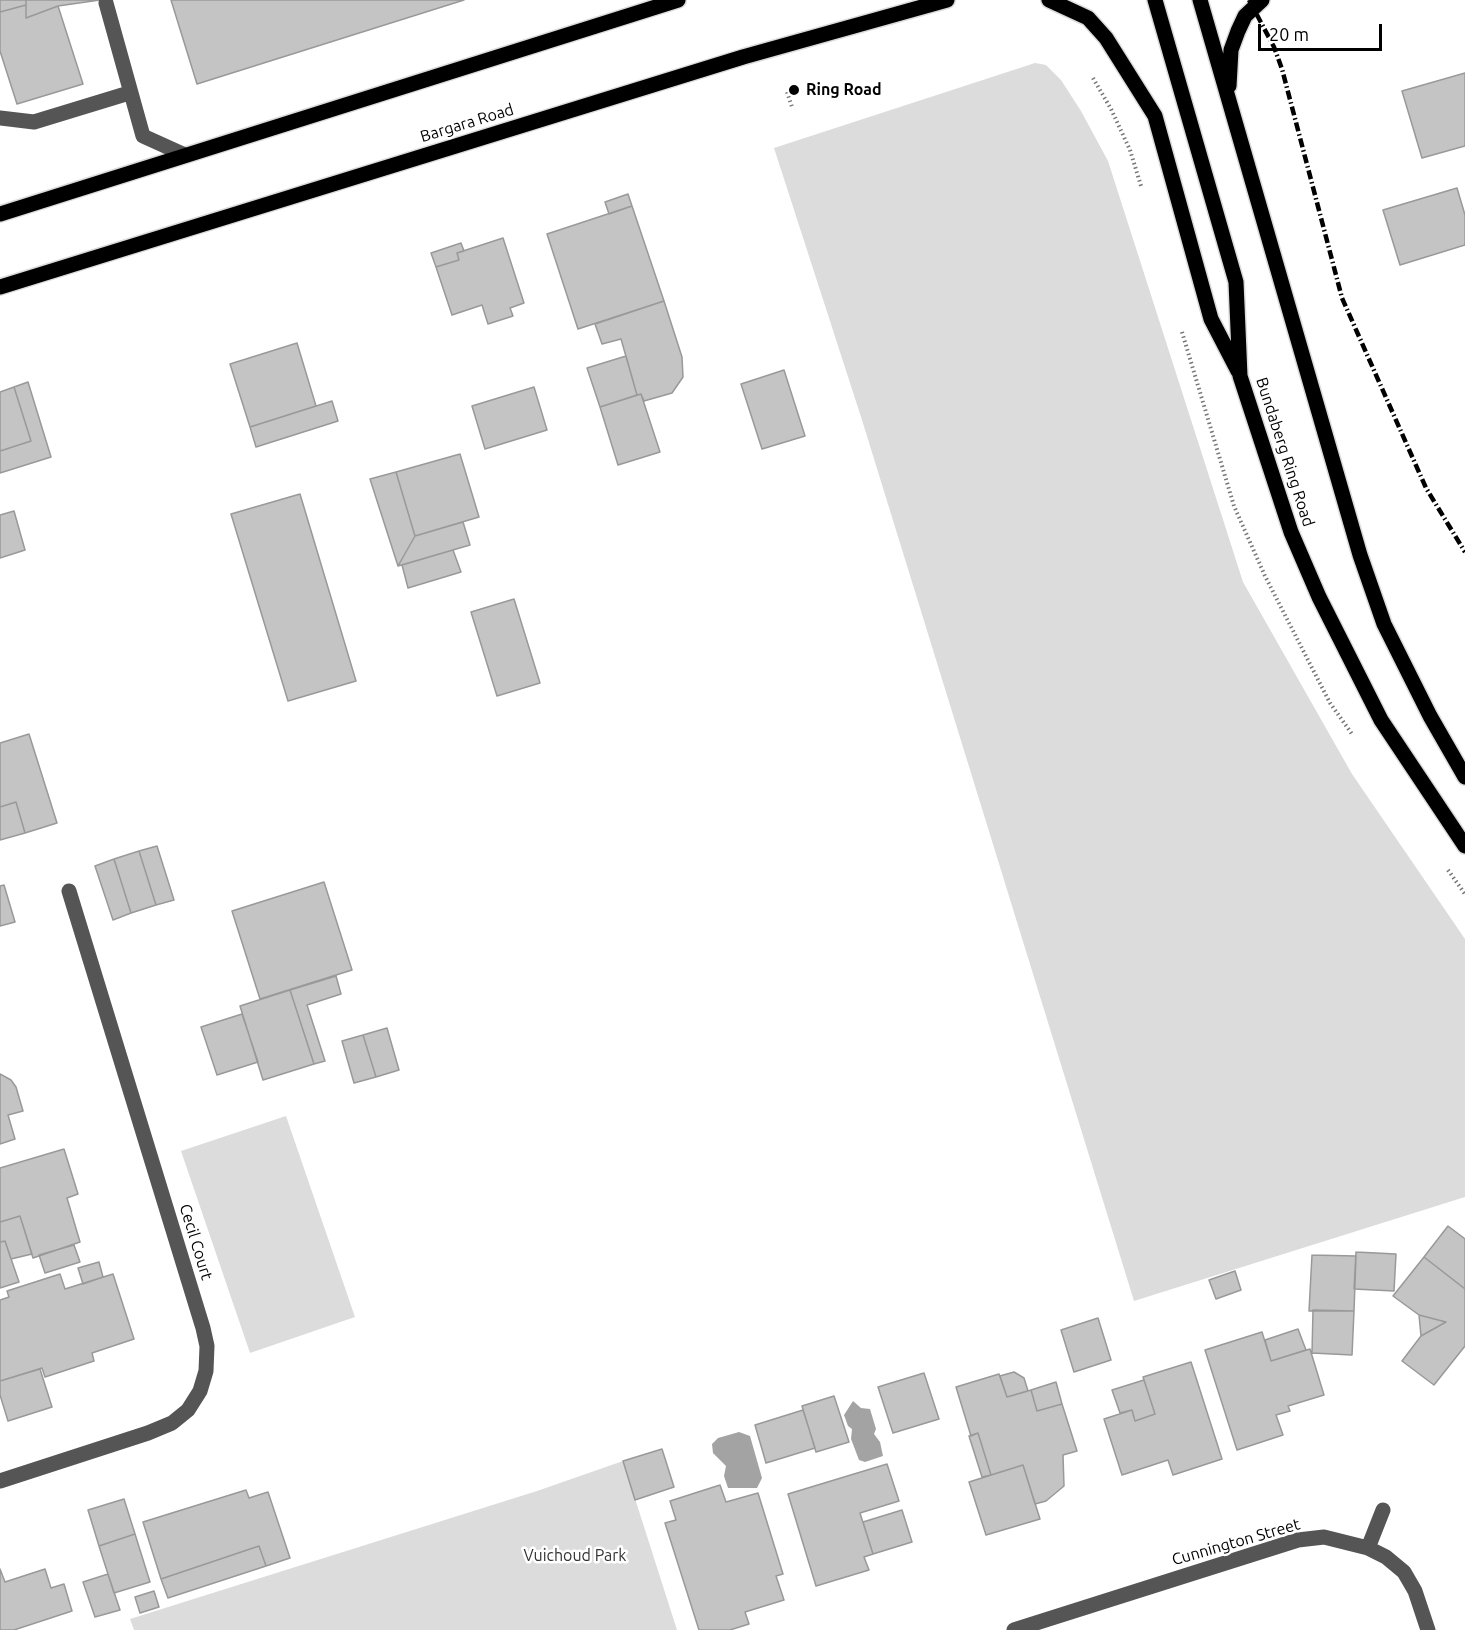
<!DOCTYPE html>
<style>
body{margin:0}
#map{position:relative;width:1465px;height:1630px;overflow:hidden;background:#fff;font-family:Ubuntu,sans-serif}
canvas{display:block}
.scale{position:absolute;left:1258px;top:24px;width:124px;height:27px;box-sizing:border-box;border:3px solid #000;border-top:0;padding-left:8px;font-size:18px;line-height:21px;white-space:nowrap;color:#000;-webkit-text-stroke:4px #fff;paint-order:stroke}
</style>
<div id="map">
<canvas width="1465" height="1630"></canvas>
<div class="scale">20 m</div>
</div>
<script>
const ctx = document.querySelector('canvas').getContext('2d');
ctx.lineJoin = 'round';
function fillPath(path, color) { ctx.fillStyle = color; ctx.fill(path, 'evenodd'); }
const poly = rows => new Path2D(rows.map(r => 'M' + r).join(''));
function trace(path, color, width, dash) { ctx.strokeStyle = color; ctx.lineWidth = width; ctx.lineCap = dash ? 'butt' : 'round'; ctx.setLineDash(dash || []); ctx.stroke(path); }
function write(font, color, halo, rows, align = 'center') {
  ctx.font = font + ' Ubuntu,sans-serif'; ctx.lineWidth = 5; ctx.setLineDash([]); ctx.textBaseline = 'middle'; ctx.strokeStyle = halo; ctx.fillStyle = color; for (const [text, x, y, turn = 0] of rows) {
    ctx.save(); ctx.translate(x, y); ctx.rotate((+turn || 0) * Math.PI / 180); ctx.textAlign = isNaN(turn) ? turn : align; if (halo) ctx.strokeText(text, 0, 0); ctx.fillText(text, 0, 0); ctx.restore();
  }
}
const green = poly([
 [1035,63,1046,65,1061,80,1081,111,1108,161,1243,582,1352,774,1465,939,1465,1197,1134,1301,862,420,774,148],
 [286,1116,355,1317,250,1353,181,1151],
 [623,1461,677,1630,134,1630,130,1619,537,1491]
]);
const water = poly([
 [853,1401,861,1408,870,1409,876,1429,874,1434,880,1442,883,1456,865,1462,859,1460,851,1439,852,1429,848,1426,844,1415],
 [739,1432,750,1436,762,1478,757,1488,728,1488,724,1476,726,1466,713,1453,712,1444,718,1438]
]);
const building = poly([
 [0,0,26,0,26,5,0,12,0,0],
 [26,0,100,0,58,6,26,18,26,0],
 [171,0,464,0,197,84,171,0],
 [26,5,26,18,58,6,83,84,17,104,0,51,0,12,26,5],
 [1465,73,1465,146,1422,158,1402,91,1465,73],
 [1457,188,1465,215,1465,245,1400,265,1383,210,1457,188],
 [628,194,632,206,609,214,605,202,628,194],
 [632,206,664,301,578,329,547,234,632,206],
 [503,238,524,303,510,308,513,316,488,324,482,305,452,315,436,267,459,260,457,253,503,238],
 [461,243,464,251,457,253,459,260,436,267,431,253,461,243],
 [664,301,682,357,683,377,672,393,644,401,641,394,637,395,621,339,602,344,595,324,664,301],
 [297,343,316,406,250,427,230,364,297,343],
 [626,356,637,395,600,407,587,368,626,356],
 [784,370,805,436,762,449,741,384,784,370],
 [28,382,51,457,0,473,0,451,31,441,14,387,28,382],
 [14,387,31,441,0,451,0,392,14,387],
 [534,387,547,430,485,449,472,406,534,387],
 [641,394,660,452,618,465,600,407,641,394],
 [332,401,338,421,256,447,250,427,332,401],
 [460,454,479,517,415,536,396,472,460,454],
 [396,472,415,536,398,566,370,479,396,472],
 [300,494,356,681,288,701,231,514,300,494],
 [14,511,25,550,0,558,0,515,14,511],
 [463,522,470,545,398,566,415,536,463,522],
 [453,550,461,572,408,588,402,565,453,550],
 [514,599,540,683,497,696,471,612,514,599],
 [29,734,57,823,25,833,16,802,0,807,0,743,29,734],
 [16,802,25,833,0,840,0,807,16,802],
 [157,846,174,900,156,905,139,851,157,846],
 [139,851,156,905,131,913,114,859,139,851],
 [114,859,131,913,113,920,95,866,114,859],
 [324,882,352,970,260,999,232,911,324,882],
 [4,885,15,922,0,926,0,886,4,885],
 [336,976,341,994,307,1005,325,1061,314,1064,290,990,336,976],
 [290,990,314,1064,263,1080,240,1006,290,990],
 [242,1014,258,1062,217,1075,201,1027,242,1014],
 [387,1028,399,1070,376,1077,363,1035,387,1028],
 [363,1035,376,1077,354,1083,342,1041,363,1035],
 [0,1074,11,1080,16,1087,23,1111,8,1115,15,1139,0,1144,0,1074],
 [64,1149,78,1194,67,1198,80,1242,33,1258,20,1216,0,1222,0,1168,64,1149],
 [20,1216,32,1254,11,1259,5,1241,0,1242,0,1222,20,1216],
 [1448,1226,1465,1239,1465,1289,1424,1257,1448,1226],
 [5,1241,19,1282,0,1288,0,1242,5,1241],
 [74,1245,80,1262,45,1273,39,1255,74,1245],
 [1356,1252,1396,1254,1394,1291,1354,1289,1356,1252],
 [1312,1255,1356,1256,1354,1311,1309,1311,1312,1255],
 [1424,1257,1465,1289,1465,1346,1434,1385,1402,1361,1421,1336,1446,1322,1419,1315,1393,1296,1424,1257],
 [99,1262,103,1277,83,1284,78,1268,99,1262],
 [1235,1271,1241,1290,1216,1299,1209,1280,1235,1271],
 [60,1274,65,1289,113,1274,134,1339,92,1353,94,1361,45,1377,42,1368,0,1381,0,1300,9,1297,7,1291,60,1274],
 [1313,1310,1354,1311,1352,1355,1312,1353,1313,1310],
 [1419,1315,1446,1322,1421,1336,1419,1315],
 [1098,1318,1111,1360,1074,1372,1061,1330,1098,1318],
 [1298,1329,1306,1350,1271,1361,1265,1340,1298,1329],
 [1262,1332,1271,1361,1310,1349,1324,1395,1288,1406,1290,1411,1276,1415,1283,1435,1237,1450,1205,1350,1262,1332],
 [1191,1362,1222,1459,1173,1475,1168,1460,1122,1475,1104,1419,1132,1410,1135,1421,1155,1414,1143,1377,1191,1362],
 [40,1369,52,1407,8,1421,0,1395,0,1381,40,1369],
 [1014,1372,1024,1378,1028,1391,1007,1397,1000,1376,1014,1372],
 [924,1373,939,1419,893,1433,878,1387,924,1373],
 [999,1374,1007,1397,1031,1390,1037,1411,1062,1404,1077,1451,1063,1455,1064,1486,1046,1501,1035,1504,1023,1465,991,1475,978,1433,971,1436,956,1387,999,1374],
 [1144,1380,1155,1414,1135,1421,1132,1410,1120,1413,1112,1390,1144,1380],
 [1056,1382,1062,1404,1037,1411,1031,1390,1056,1382],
 [834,1396,849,1442,816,1452,802,1406,834,1396],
 [803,1410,815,1448,766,1463,755,1425,803,1410],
 [978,1433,991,1475,982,1477,969,1436,978,1433],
 [662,1449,674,1487,635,1500,623,1461,662,1449],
 [887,1464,899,1501,860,1513,873,1554,864,1557,869,1570,816,1586,788,1494,887,1464],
 [1023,1465,1040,1519,986,1535,969,1482,1023,1465],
 [720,1485,726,1502,758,1493,783,1574,776,1576,784,1600,745,1612,749,1624,730,1630,699,1630,665,1523,676,1520,670,1501,720,1485],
 [246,1490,249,1498,268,1492,290,1558,266,1566,259,1546,161,1579,143,1522,246,1490],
 [124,1499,135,1534,99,1546,88,1510,124,1499],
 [902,1510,912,1542,873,1554,863,1522,902,1510],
 [135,1534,150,1582,114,1593,99,1546,135,1534],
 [259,1546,266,1566,168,1598,161,1579,259,1546],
 [0,1569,5,1582,45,1569,51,1588,64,1584,72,1611,14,1630,0,1630,0,1569],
 [108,1574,120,1610,95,1617,83,1582,108,1574],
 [154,1591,159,1607,140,1613,135,1597,154,1591]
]);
const path = poly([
 [1093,78,1111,109,1130,150,1141,186],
 [787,92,792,107],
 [1182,332,1234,506,1265,576,1330,703,1352,734],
 [1448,870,1465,894]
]);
const minor = poly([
 [106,3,143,136,185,155],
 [0,118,34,122,129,93],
 [0,1481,148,1433,172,1423,188,1410,200,1391,206,1371,207,1346,203,1328,69,891],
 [1368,1548,1383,1510],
 [1014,1630,1298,1540,1324,1537,1368,1548,1386,1557,1404,1572,1415,1591,1428,1630]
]);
const major = poly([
 [1049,0,1088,18,1106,38,1155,116,1211,319,1238,371],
 [1155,0,1236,282,1240,376,1291,532,1319,597,1381,720,1465,846],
 [1200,0,1360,555,1384,624,1430,716,1465,777],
 [1229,86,1231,50,1238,31,1245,16,1262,0],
 [0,214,678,0],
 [0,287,743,57,947,0]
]);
const rail = poly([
 [1249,0,1274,47,1282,69,1342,298,1426,488,1465,552]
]);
const markers = [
 [794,90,6,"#000"]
];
const poiNames = [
 ["Ring Road",806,90]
];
const streetNames = [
 ["Bargara Road",467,123,-17],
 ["Bundaberg Ring Road",1285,452,72],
 ["Cecil Court",196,1242,73],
 ["Cunnington Street",1236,1542,-16]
];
const parkNames = [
 ["Vuichoud Park",575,1556]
];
fillPath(green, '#dcdcdc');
fillPath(water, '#a3a3a3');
fillPath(building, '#c4c4c4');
trace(building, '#999', 1.5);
trace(major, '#dbdbdb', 18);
trace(path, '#777', 4, [1.5, 3]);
trace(minor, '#555', 15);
trace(major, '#000', 15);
trace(rail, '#000', 4.5, [9, 3, 1.5, 3]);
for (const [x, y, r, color] of markers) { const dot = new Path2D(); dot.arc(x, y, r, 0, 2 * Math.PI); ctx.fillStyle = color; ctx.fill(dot); trace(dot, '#fff', 2); }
write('bold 16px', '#000', '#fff', poiNames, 'left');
write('16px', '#000', '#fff', streetNames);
write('16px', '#333', '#fff', parkNames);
</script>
